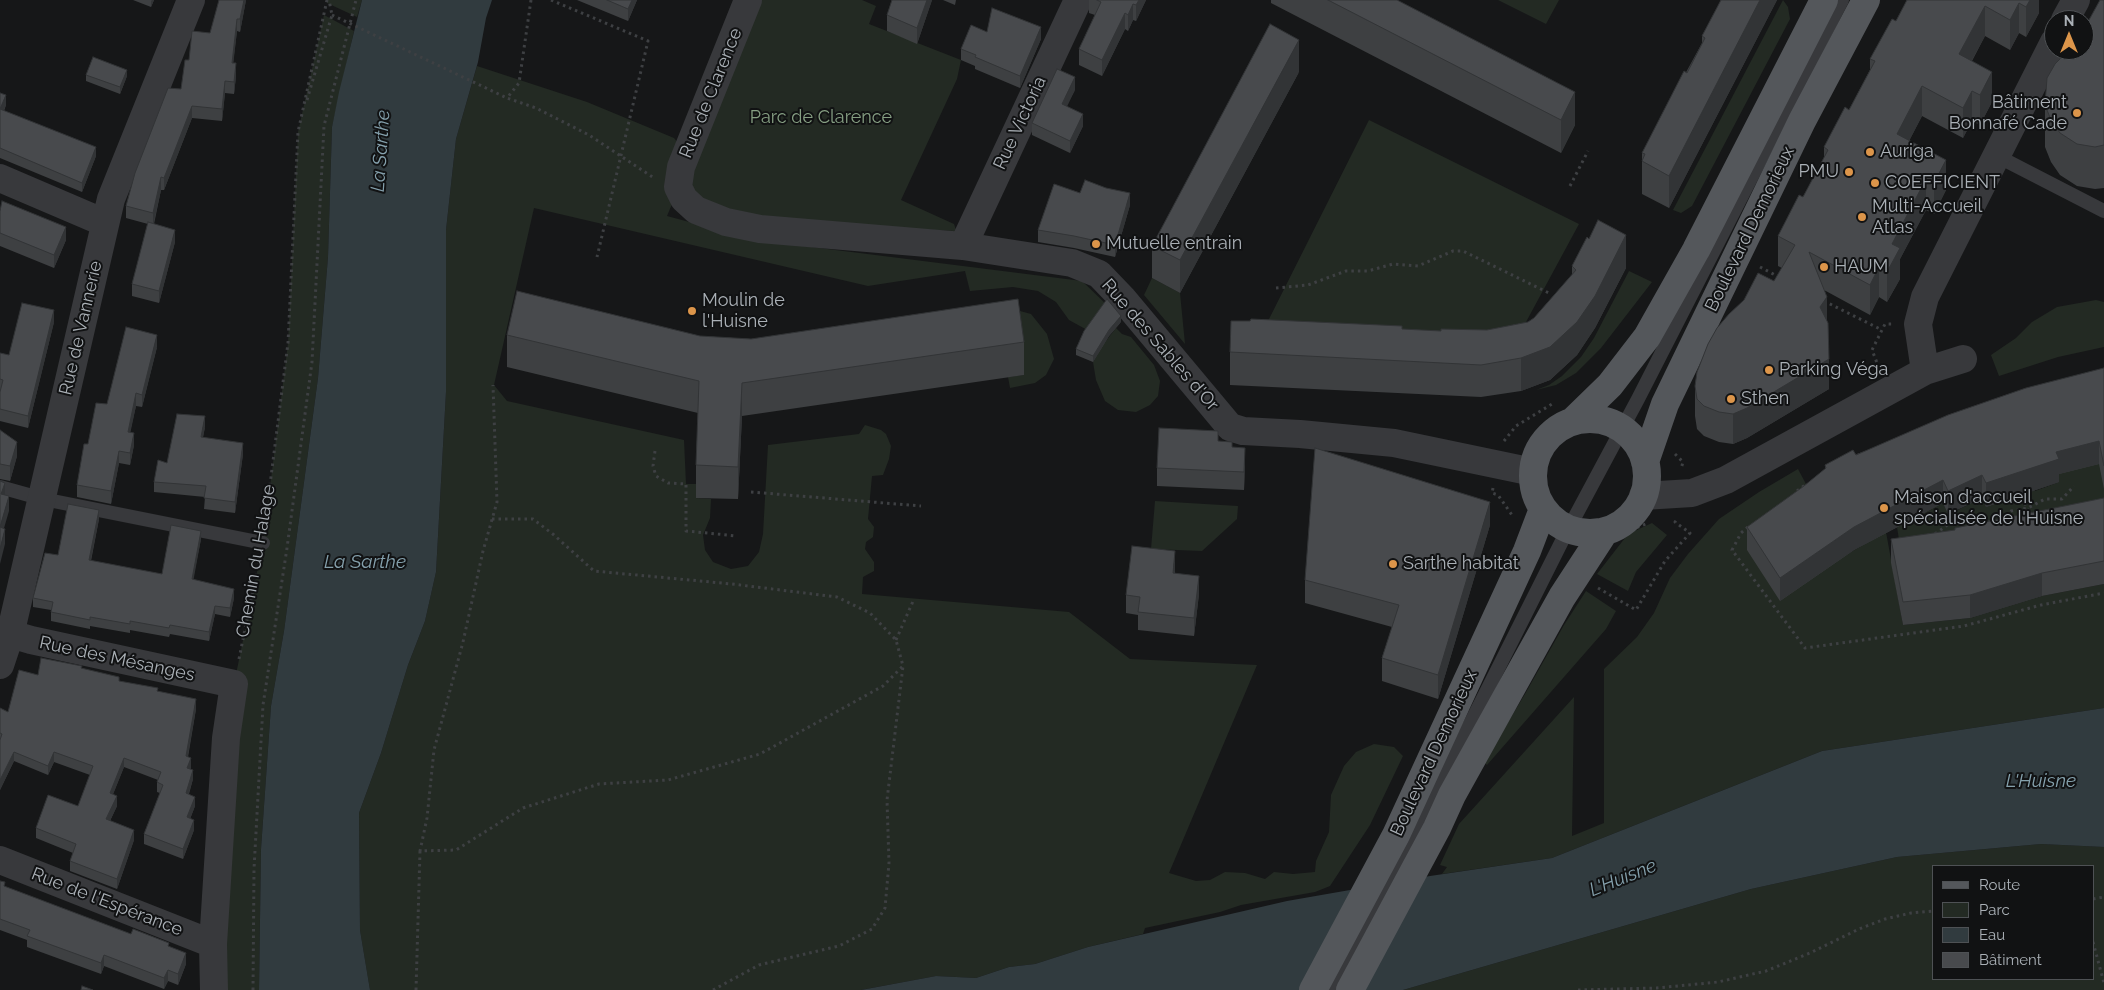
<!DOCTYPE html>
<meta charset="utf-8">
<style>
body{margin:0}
#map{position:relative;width:2104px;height:990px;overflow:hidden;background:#161718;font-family:Raleway,sans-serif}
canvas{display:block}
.legend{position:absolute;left:1932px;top:865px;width:162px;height:115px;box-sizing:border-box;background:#111213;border:1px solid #4e5154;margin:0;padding:6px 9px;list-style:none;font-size:15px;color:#aab0b6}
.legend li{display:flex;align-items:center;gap:10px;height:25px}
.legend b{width:25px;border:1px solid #4e5154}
.north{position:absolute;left:2044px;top:10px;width:50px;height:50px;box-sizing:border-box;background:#111213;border:1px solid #4e5154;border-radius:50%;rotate:0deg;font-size:14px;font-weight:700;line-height:20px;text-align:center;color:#aab0b6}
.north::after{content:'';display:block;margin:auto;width:18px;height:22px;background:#dc954a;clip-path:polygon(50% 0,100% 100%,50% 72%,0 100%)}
</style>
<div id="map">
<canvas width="2104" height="990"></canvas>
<ul class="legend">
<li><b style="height:6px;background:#54575b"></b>Route</li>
<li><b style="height:14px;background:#232a23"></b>Parc</li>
<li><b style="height:14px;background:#313b3f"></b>Eau</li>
<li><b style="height:14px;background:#484a4d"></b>Bâtiment</li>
</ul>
<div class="north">N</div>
</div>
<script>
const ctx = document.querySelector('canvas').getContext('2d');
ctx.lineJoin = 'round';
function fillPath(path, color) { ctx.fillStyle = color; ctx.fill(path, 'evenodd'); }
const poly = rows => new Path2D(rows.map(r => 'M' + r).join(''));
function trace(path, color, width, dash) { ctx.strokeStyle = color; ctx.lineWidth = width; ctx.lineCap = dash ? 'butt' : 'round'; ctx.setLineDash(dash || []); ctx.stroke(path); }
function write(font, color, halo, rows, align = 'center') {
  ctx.font = font + ' Raleway,sans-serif'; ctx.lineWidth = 4; ctx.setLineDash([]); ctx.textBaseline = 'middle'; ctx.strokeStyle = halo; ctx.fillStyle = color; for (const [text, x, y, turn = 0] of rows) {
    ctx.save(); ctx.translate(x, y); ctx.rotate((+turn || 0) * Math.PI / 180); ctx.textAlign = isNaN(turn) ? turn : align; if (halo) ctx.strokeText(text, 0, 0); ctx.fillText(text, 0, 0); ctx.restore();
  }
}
const green = poly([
 [327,0,362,0,357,17,327,3],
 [754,0,862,0,876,6,869,24,961,60,957,79,901,200,954,224,956,230,954,231,791,223,701,205,689,178],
 [1498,0,1559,0,1546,24],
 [1783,0,1788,7,1790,19,1692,206,1681,213,1673,210],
 [324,15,354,31,332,127,328,257,318,378,284,631,271,706,261,849,259,990,214,990,234,684,263,543,288,343,298,132],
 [477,66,587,102,674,138,678,143,672,204,667,216,756,240,1082,281,1107,305,1089,331,1069,320,1056,302,1038,291,1013,287,970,291,965,271,868,286,534,208,494,385,507,401,684,440,686,484,696,484,696,498,711,499,710,518,703,535,705,550,713,562,731,569,748,566,759,552,763,534,768,445,859,434,865,425,881,430,886,434,891,446,889,459,883,475,872,476,868,519,874,527,873,537,866,542,865,549,874,562,874,571,863,577,862,594,1069,612,1130,659,1257,665,1169,873,1196,881,1210,880,1225,872,1245,873,1265,879,1274,872,1293,874,1315,872,1316,861,1329,832,1331,795,1344,766,1356,752,1374,744,1394,747,1403,756,1370,825,1330,886,1315,892,1241,905,1220,912,1145,928,1143,934,1088,947,1035,964,1009,967,976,978,936,976,861,990,370,990,360,930,359,813,381,753,408,665,425,621,436,572,446,392,446,230,456,139],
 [1369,120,1579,224,1526,322,1483,339,1265,327],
 [1629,271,1652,282,1601,348,1576,373,1556,385,1536,390,1549,385,1562,376,1581,357,1594,338],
 [1152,278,1180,293,1185,344,1144,295],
 [2096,300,2104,302,2104,347,2058,357,1999,376,1991,355,2016,338,2032,322,2057,307],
 [1020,311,1031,314,1047,334,1054,359,1046,375,1035,383,1010,388,1008,377,1024,375],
 [1116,328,1122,334,1131,337,1154,365,1160,381,1158,396,1150,405,1136,412,1118,410,1105,401,1096,380,1093,362,1102,346],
 [2104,453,2104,521,1902,559,1897,527,1943,503,1949,514,1970,504,1979,489,1986,506,2009,499,2027,472,2035,491,2059,482,2052,463],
 [1798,469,1815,501,1837,560,1886,532,1903,625,1970,618,2042,596,2104,584,2104,708,1822,751,1552,858,1442,874,1447,867,1440,865,1459,824,1574,697,1572,836,1604,823,1604,669,1637,637,1654,613,1670,578,1688,554,1719,519,1759,492],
 [1155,501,1238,506,1237,519,1202,551,1151,549],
 [1652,523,1667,535,1636,572,1628,591,1597,574,1628,534],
 [1586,591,1616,611,1606,629,1487,765,1484,762,1525,694,1564,625],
 [2041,844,2104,847,2104,990,1403,990,1751,889,1897,857],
 [1933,866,2093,866,2093,979,1933,979]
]);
const water = poly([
 [362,0,492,0,486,18,478,62,456,139,446,230,446,392,436,572,425,621,408,665,381,753,359,813,360,930,370,990,259,990,261,849,271,706,284,631,318,378,328,257,332,127,339,92],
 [2104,708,2104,847,2041,844,1897,857,1751,889,1403,990,861,990,936,976,976,978,1009,967,1035,964,1088,947,1287,901,1430,876,1552,858,1822,751]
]);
const path = poly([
 [531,0,519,83,507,98,536,108,589,135,654,178],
 [551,0,648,41,597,257],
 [307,100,332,15,329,0],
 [1570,186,1588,151],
 [1760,267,1779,277],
 [1276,288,1308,285,1346,271,1368,271,1393,264,1418,266,1453,251,1463,251,1551,294],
 [1824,301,1882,330],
 [1879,368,1872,350,1885,324,1893,324],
 [1504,441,1516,426,1552,404],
 [655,451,653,466,656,476,668,483,686,484,686,531,737,536],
 [1675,454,1683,462,1681,469],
 [1493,488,1492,493,1498,495,1512,515],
 [1797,491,1805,485],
 [2020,491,2030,515],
 [751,492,921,506],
 [492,519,533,519,554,535,594,571,732,584,837,597,870,613,896,640,903,666,883,686,760,754,668,780,599,784,523,808,456,850,420,851,427,818,434,750,463,642,483,551,497,502,493,385],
 [2001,520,2011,511,2028,508,2045,499,2062,499,2074,486],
 [265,524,288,343,298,132,327,0],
 [1748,527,1741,533,1732,550,1805,648,1964,626,2041,605,2104,593],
 [1631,530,1648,523],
 [1935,534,1950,523,1962,517,1990,522],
 [1598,588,1636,610,1665,561,1690,533,1675,522,1677,519],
 [896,640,914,599],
 [239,659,259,560],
 [2093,899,2104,897],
 [2093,942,2104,983],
 [253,990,254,869,263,705,287,548,312,362,324,126,356,0],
 [416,990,420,851],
 [713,990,759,965,839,946,872,929,885,908,889,863,887,800,903,666],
 [1578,990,1657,988,1718,982,1766,971,1810,953,1859,929,1885,919,1911,913,1933,911]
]);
const service = poly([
 [1997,156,2104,211],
 [0,487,43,499,263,543],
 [1330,990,1416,832,1562,541,1638,399,1842,0]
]);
const minor = poly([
 [748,0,681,167,678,187,684,199,696,210,726,222,760,229,963,246,1072,263,1099,274,1123,299,1230,427,1243,431,1300,434,1394,443,1533,472],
 [2065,20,2076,0],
 [0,178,105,223],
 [963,246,1078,0],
 [1925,371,1918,324,1925,297,2054,42],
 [1643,496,1692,493,1726,480,1925,371,1963,359],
 [0,631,31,640,234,684,226,738,213,944,214,990],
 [0,665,10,635,111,199,191,0],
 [0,860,213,944]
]);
const primary = poly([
 '1533 476a57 57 0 1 1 114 0a57 57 0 1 1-114 0Z',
 [1573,421,1610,385,1647,337,1696,250,1824,0],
 [1645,462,1665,404,1802,121,1866,0],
 [1313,990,1396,835,1527,551,1543,509],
 [1350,990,1437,828,1452,795,1562,597,1605,531]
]);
const pathBridge = poly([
 [332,15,507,98]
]);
const wall = poly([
 [133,0,154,0,151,7],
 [246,0,240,32,237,31,233,63,236,76,234,94,225,93,222,121,192,118,164,190,161,190,154,224,175,242,159,303,132,296,132,284,148,224,126,218,126,206,181,89,189,60,210,33],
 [577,0,637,0,628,21],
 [892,0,932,0,917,44,887,31,887,15],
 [943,0,956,0,955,5],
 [1089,0,1146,0,1136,21,1133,20,1128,31,1125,29,1102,76,1079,65,1079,49,1095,15,1089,13],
 [1271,0,1397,0,1575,125,1561,153,1271,3],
 [1721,0,1777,0,1669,208,1642,194,1642,153,1702,43,1702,36],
 [1907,0,2039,0,2039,13,2026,37,2019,33,2010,50,1985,36,1972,61,1992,102,1980,125,1972,121,1963,138,1922,116,1909,141,1946,190,1934,214,1926,210,1900,259,1900,279,1887,302,1879,297,1870,315,1824,290,1827,321,1829,389,1747,438,1733,444,1719,442,1704,436,1697,429,1695,416,1695,386,1774,281,1782,268,1778,266,1778,236,1803,197,1824,158,1824,147,1849,110,1870,70,1870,59,1896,21],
 [2104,0,2104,188,2095,189,2077,186,2060,175,2051,162,2045,147,2045,105,2084,50],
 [987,32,1041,39,1020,88,975,69,975,66,961,60,961,49],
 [1299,72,1180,293,1152,278,1152,246],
 [86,75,127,76,120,94,86,81],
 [1075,90,1066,106,1083,126,1070,153,1032,135,1032,123],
 [0,93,6,105,4,111,96,156,82,192,0,158],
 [1080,193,1130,205,1115,257,1074,248,1038,242,1038,230],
 [0,211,66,240,54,268,0,246],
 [1572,266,1626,268,1595,328,1577,355,1550,380,1521,391,1481,397,1230,385,1230,352,1402,329,1441,331,1487,330,1528,322,1534,318,1572,275],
 [54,322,28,428,0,421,0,353,9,355],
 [1121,322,1109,336,1093,362,1076,355,1076,349],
 [507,335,700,336,751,339,1024,342,1024,375,742,416,738,499,696,498,696,465,698,413,507,367],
 [157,347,142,407,136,406,130,432,134,445,130,465,119,463,111,504,77,497,77,485,88,444,107,404],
 [2104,368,2104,489,2099,464,2059,474,2059,482,1986,507,1982,498,1948,514,1943,503,1854,550,1780,601,1747,550,1747,527,1804,486,1825,469,1825,465],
 [205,427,203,437,243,454,235,513,204,509,205,497,154,492,154,482,167,463],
 [0,430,17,456,10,481,0,479],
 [1218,441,1232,447,1245,466,1244,490,1157,486,1157,468],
 [2104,498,2104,584,2042,596,1970,618,1903,625,1891,563,1891,539,1955,530],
 [99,519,91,561,162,574,201,539,193,579,234,598,230,617,215,614,209,641,170,634,169,637,130,630,130,633,90,626,90,629,51,621,51,610,33,607,33,598,58,555],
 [1490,525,1438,699,1382,681,1382,658,1392,627,1305,603,1305,580],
 [1175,570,1175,573,1199,594,1194,636,1138,630,1138,615,1126,613,1126,595],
 [82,669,119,681,158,692,196,709,188,757,193,779,189,794,195,806,190,819,194,830,183,859,144,844,144,834,160,793,157,792,157,782,158,780,124,767,113,794,117,806,110,821,134,840,117,889,70,871,70,861,73,853,36,838,36,828,78,806,90,775,54,762,48,775,14,761,0,790,0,708,8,712,38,675],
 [0,881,5,887,131,934,169,947,186,964,178,985,168,981,164,989,104,966,101,974,27,947,27,940,0,930]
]);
const shadedWall = poly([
 [152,0,154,0,151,7,151,1],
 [244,0,246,0,240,32,240,19],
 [632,0,637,0,628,21,628,9],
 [927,0,932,0,917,44,917,28],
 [1139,0,1146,0,1136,21,1136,5],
 [1760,0,1777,0,1669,208,1669,176],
 [2030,0,2039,0,2039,13,2026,37,2026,7],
 [2019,3,2019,33,2010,50,2010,20],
 [1133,4,1133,20,1128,31,1128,15],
 [1985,6,1985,36,1959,84,1959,54],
 [1125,13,1125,29,1102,76,1102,60],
 [237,19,237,31,232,75,232,63],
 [1041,27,1041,39,1020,88,1020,76],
 [1299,40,1299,72,1180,293,1180,260],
 [236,63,236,76,234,94,234,82],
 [127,70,127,76,120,94,120,87],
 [1992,72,1992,102,1980,125,1980,95],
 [1075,77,1075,90,1062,117,1062,104],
 [225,81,225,93,222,121,222,109],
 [1922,86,1922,116,1897,164,1897,134],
 [1972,91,1972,121,1963,138,1963,108],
 [1575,92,1575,125,1561,153,1561,120],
 [6,95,6,105,0,119,0,109],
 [192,106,192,118,164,190,164,178],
 [1083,114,1083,126,1070,153,1070,141],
 [96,147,96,156,82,192,82,183],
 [1946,160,1946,190,1934,214,1934,183],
 [161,177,161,190,153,226,153,213],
 [1926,179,1926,210,1900,259,1900,279,1887,302,1887,272,1892,244],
 [1130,193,1130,205,1115,257,1115,245],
 [66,227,66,240,54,268,54,255],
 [175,230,175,242,159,303,159,291],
 [1626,235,1626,268,1595,328,1577,355,1550,380,1521,391,1521,358],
 [1879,267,1879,297,1870,315,1870,285],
 [1827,297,1827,327,1820,307],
 [54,310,54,322,28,428,28,416],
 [1121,316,1121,322,1109,336,1093,362,1093,356,1109,330],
 [157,335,157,347,142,407,142,395],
 [1829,359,1829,389,1747,438,1733,444,1733,414],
 [742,383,742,416,738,499,738,467],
 [136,393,136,406,128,444,128,432],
 [205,416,205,427,201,447,201,437],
 [134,433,134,445,130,465,130,453],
 [2099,441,2099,464,2059,474,2059,482,1986,507,1986,483,2056,452],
 [17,442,17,456,10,481,10,466],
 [243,443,243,454,235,513,235,502],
 [1245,448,1245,466,1244,490,1244,472],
 [119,451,119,463,111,504,111,491],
 [1982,475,1982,498,1948,514,1948,491],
 [1943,480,1943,503,1854,550,1780,601,1780,578,1854,527],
 [5,483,5,497,1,494],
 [9,496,9,511,0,542,0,527],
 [1490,502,1490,525,1438,699,1438,675],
 [99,510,99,519,89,569,89,560],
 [5,529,5,544,0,564,0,549],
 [201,531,201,539,192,588,192,579],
 [1175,551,1175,570,1173,591,1173,573],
 [2042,573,2042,596,1970,618,1970,595],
 [1199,576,1199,594,1194,636,1194,618],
 [234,589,234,598,230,617,230,608],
 [215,606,215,614,209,641,209,632],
 [196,699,196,709,186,766,186,756],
 [14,752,14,761,0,790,0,780],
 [54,752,54,762,48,775,48,766],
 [124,758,124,767,110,802,110,793],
 [191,758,191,768,187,777,187,768],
 [193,770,193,779,186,802,186,793],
 [117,796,117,806,106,829,106,819],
 [195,797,195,806,187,827,187,817],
 [194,820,194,830,183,859,183,849],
 [134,830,134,840,117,889,117,879],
 [186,953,186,964,178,985,178,974],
 [104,955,104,966,101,974,101,963],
 [168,970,168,981,164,989,164,978]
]);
const building = poly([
 [219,0,244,0,240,19,237,19,232,63,236,63,234,82,225,81,222,109,192,106,164,178,161,177,153,213,126,206,135,173,168,88,181,89,185,60,189,60,192,31,210,33,219,0],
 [607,0,632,0,628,9,607,0],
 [892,0,927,0,917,28,887,15,892,0],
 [1097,0,1139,0,1136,5,1133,4,1128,15,1125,13,1102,60,1079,49,1101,2,1097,0],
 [1328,0,1397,0,1575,92,1561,120,1328,0],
 [1721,0,1760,0,1669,176,1642,161,1645,154,1642,153,1684,71,1687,73,1705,38,1702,36,1721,0],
 [1907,0,2030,0,2026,7,2019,3,2010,20,1985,6,1959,54,1992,72,1980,95,1972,91,1963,108,1922,86,1897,134,1946,160,1934,183,1926,179,1892,244,1900,248,1887,272,1879,267,1870,285,1809,252,1827,297,1820,307,1828,323,1829,359,1747,408,1733,414,1719,412,1704,406,1697,399,1695,386,1697,372,1708,344,1717,328,1729,314,1744,300,1758,273,1774,281,1795,245,1778,236,1799,195,1803,197,1828,150,1824,147,1845,107,1849,110,1875,61,1870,59,1892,19,1896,21,1907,0],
 [2100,0,2104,0,2104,145,2095,147,2077,144,2060,133,2051,120,2045,105,2047,78,2055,64,2067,52,2072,50,2084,50,2084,29,2100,0],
 [992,8,1041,27,1020,76,975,57,976,55,961,49,971,25,987,32,992,8],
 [1270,24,1299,40,1180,260,1152,246,1270,24],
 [93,57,127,70,120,87,86,75,93,57],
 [1057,69,1075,77,1062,104,1083,114,1070,141,1032,123,1057,69],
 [0,93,6,95,0,109,96,147,82,183,0,148,0,93],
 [1085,180,1106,188,1130,193,1115,245,1074,236,1038,230,1054,184,1080,193,1085,180],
 [2,201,66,227,54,255,0,233,0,211,2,201],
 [1598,220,1626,235,1595,296,1577,322,1550,347,1521,358,1481,365,1230,352,1231,321,1250,321,1251,319,1402,326,1402,329,1441,331,1441,329,1487,330,1528,322,1534,318,1576,270,1572,266,1587,237,1589,239,1598,220],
 [148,222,175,230,159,291,132,284,148,222],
 [517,291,700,336,751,339,1018,299,1024,342,742,383,738,467,696,465,699,381,507,335,517,291],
 [1107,299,1121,316,1109,330,1093,356,1076,349,1084,331,1107,299],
 [22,303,54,310,28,416,0,409,0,392,3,380,0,379,0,353,9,355,22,303],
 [126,327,157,335,142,395,136,393,128,432,134,433,130,453,119,451,111,491,77,485,84,444,88,444,96,403,107,404,126,327],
 [2104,368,2104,466,2099,441,2056,452,2059,459,1986,483,1982,475,1948,491,1943,480,1854,527,1780,578,1747,527,1804,486,1826,468,1825,465,1853,450,1856,455,1948,415,2026,388,2104,368],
 [177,414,205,416,201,437,243,443,235,502,204,498,206,486,154,482,158,460,167,463,177,414],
 [1159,428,1218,431,1218,441,1232,442,1232,447,1245,448,1244,472,1157,468,1159,428],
 [0,430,17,442,10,466,0,464,0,430],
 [1315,448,1490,502,1438,675,1382,658,1399,605,1305,580,1315,448],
 [0,481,5,483,1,494,9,496,0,527,5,529,0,549,0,481],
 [2104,498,2104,561,2042,573,1970,595,1903,602,1891,539,1955,530,1955,528,2104,498],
 [68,504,99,510,89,560,162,574,171,525,201,531,192,579,234,589,230,608,215,606,209,632,170,625,169,628,130,621,130,624,90,617,90,620,51,612,53,602,33,598,45,553,58,555,68,504],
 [1132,546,1175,551,1173,573,1199,576,1194,618,1138,612,1140,597,1126,595,1132,546],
 [41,658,82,666,81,668,119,677,119,681,158,688,157,691,196,699,186,756,191,758,187,768,193,770,186,793,195,797,187,817,194,820,183,849,144,834,163,785,157,782,161,772,124,758,110,793,117,796,106,819,134,830,117,879,70,861,76,844,36,828,48,795,78,806,93,766,54,752,48,766,14,752,0,780,0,740,2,734,0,733,0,708,8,712,19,670,38,675,41,658],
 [0,881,5,882,4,886,131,934,133,929,169,943,168,946,186,953,178,974,168,970,164,978,104,955,101,963,27,936,30,930,0,919,0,881],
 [82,986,93,990,81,990,82,986]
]);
const markers = [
 [2077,113,5,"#dc954a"],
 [1870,152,5,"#dc954a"],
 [1849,172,5,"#dc954a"],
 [1875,183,5,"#dc954a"],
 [1862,217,5,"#dc954a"],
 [1096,244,5,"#dc954a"],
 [1824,267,5,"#dc954a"],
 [692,311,5,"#dc954a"],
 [1769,370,5,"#dc954a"],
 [1731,399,5,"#dc954a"],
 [1884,508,5,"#dc954a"],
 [1393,564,5,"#dc954a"]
];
const streetNames = [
 ["Rue de Clarence",711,93,-68],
 ["Rue Victoria",1020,123,-65],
 ["Boulevard Demorieux",1750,229,-64],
 ["Rue de Vannerie",81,328,-77],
 ["Rue des Sables d'Or",1160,345,49],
 ["Chemin du Halage",256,561,-80],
 ["Rue des Mésanges",117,659,12],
 ["Boulevard Demorieux",1434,753,-65],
 ["Rue de l'Espérance",107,902,21]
];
const poiNames = [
 ["Bâtiment",2067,103,"right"],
 ["Bonnafé Cade",2067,124,"right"],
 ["Auriga",1880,152],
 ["PMU",1839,172,"right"],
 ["COEFFICIENT",1885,183],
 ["Multi-Accueil",1872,207],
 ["Atlas",1872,228],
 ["Mutuelle entrain",1106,244],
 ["HAUM",1834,267],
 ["Moulin de",702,301],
 ["l'Huisne",702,322],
 ["Parking Véga",1779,370],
 ["Sthen",1741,399],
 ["Maison d'accueil",1894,498],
 ["spécialisée de l'Huisne",1894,519],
 ["Sarthe habitat",1403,564]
];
const parkNames = [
 ["Parc de Clarence",821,118]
];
const waterNames = [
 ["La Sarthe",381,151,-86],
 ["La Sarthe",365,562],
 ["L'Huisne",2041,781],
 ["L'Huisne",1623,878,-22]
];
fillPath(green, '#232a23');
fillPath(water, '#313b3f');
trace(path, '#3e4043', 3, [2.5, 4]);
trace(service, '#38393c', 14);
trace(minor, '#38393c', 28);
trace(primary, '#54575b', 28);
trace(pathBridge, '#3e4043', 3, [2.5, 4]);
fillPath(wall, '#3e4042');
fillPath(shadedWall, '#323436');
fillPath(building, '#484a4d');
trace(building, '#323436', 1);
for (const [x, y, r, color] of markers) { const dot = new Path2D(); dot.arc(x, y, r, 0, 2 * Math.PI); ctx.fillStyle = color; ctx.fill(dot); trace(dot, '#111213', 2); }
write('18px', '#aab0b6', '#111213', streetNames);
write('18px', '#aab0b6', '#111213', poiNames, 'left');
write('18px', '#869f83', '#111213', parkNames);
write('italic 19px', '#85a1ad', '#111213', waterNames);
</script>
